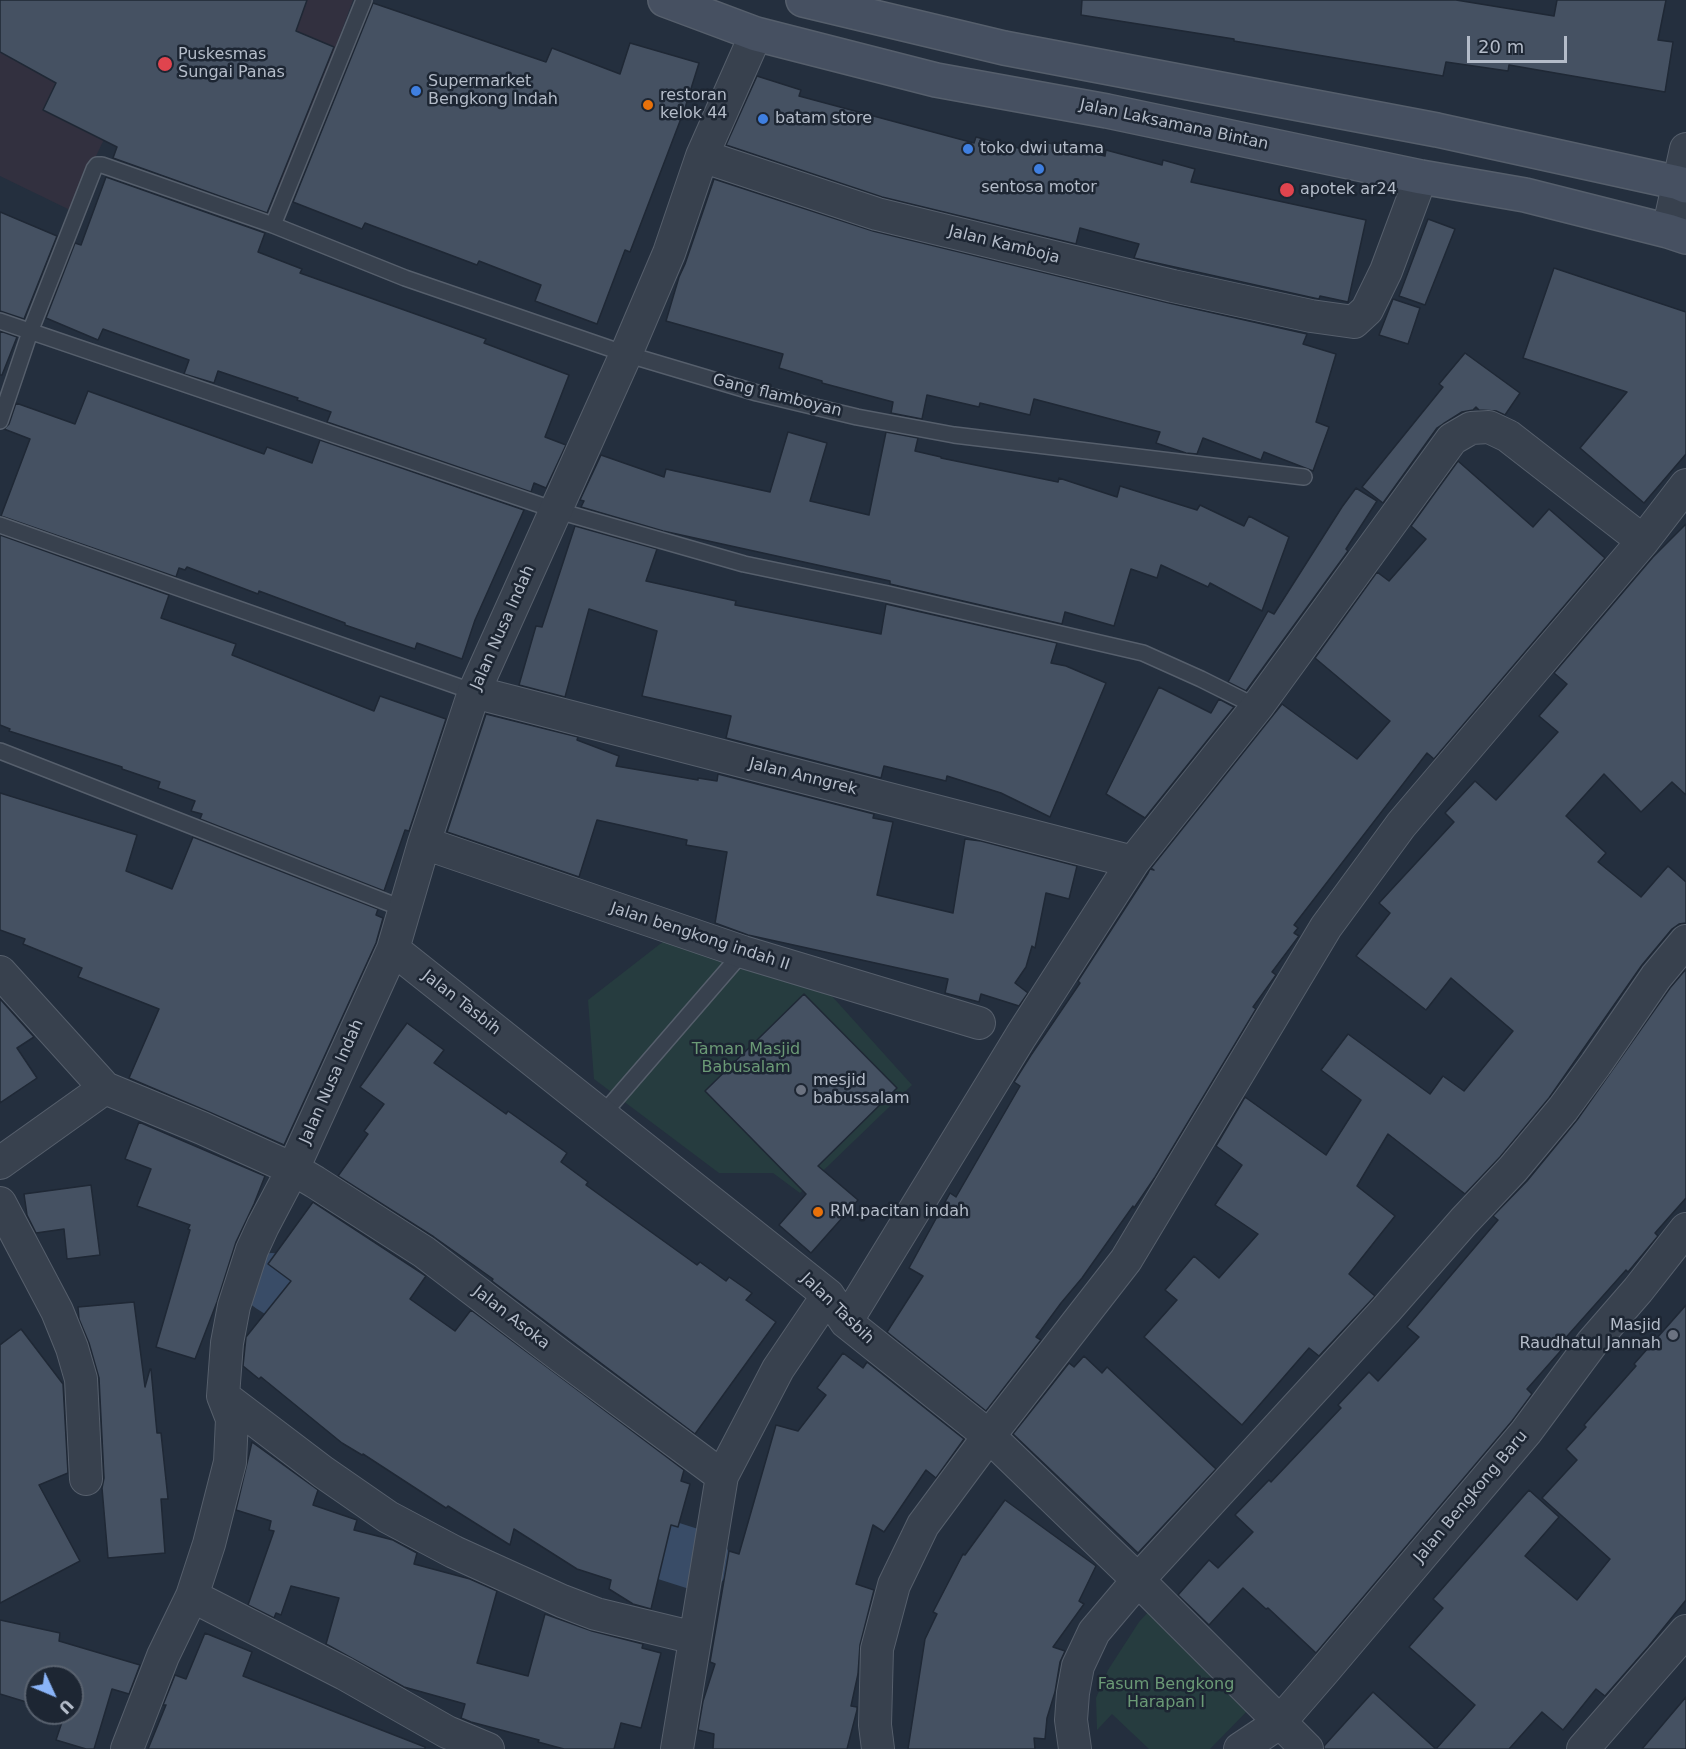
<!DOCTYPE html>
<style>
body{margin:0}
#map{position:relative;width:1686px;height:1749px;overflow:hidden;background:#242f3e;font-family:"DejaVu Sans",sans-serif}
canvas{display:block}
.north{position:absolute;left:24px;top:1665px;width:60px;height:60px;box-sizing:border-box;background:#1d2633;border:2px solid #59626f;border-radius:50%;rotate:134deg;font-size:16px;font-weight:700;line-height:24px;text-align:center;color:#b4bcc9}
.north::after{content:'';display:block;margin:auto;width:21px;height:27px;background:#8ab4f8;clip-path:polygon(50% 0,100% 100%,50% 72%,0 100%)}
.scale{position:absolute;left:1467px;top:36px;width:100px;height:27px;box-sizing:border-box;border:3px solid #b4bcc9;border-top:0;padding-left:8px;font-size:18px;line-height:21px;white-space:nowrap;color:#b4bcc9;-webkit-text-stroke:4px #1d2633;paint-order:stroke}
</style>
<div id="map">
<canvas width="1686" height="1749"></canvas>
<div class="north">U</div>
<div class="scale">20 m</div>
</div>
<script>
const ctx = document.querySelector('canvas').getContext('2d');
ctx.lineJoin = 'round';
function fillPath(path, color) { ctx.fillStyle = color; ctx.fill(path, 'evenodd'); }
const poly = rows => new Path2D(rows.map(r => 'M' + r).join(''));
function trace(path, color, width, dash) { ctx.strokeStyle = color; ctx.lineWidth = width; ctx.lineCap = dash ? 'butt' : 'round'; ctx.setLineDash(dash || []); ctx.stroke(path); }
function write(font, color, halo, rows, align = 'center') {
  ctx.font = font + ' "DejaVu Sans",sans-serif'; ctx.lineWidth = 5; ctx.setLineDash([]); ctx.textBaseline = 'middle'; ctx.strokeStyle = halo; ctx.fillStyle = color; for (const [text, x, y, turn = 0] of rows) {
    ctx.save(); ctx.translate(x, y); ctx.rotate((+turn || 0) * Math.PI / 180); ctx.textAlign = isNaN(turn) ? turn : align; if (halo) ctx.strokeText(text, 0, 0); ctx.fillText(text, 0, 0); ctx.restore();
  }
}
const medical = poly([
 [0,0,353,0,283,191,109,129,70,210,0,176]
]);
const green = poly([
 [678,930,803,964,912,1085,800,1193,773,1173,719,1173,594,1079,588,1000],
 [1150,1610,1251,1707,1210,1749,1149,1749,1112,1714,1097,1730,1096,1698,1108,1670,1139,1622]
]);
const river = poly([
 [272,1283,291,1295,349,1341],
 [592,1511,653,1546,700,1561]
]);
const building = poly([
 [0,0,307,0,296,31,334,47,267,213,113,158,117,147,43,110,56,83,0,52,0,0],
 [1082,0,1456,0,1554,16,1557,0,1666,0,1658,40,1673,42,1665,92,1509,65,1508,71,1446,62,1443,76,1234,41,1234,39,1081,15,1082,0],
 [373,3,546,62,552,48,620,74,630,43,699,63,685,108,630,252,625,250,597,324,535,301,541,285,479,261,477,265,365,223,362,229,293,202,373,3],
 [757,76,801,90,799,96,974,143,976,137,1041,154,1044,142,1105,156,1106,150,1162,165,1163,160,1195,169,1191,182,1366,220,1348,302,1320,296,1319,299,1314,298,1134,258,1139,244,1080,228,1076,244,882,197,726,145,757,76],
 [106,177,265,233,258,252,302,269,300,273,486,339,484,343,569,375,545,437,566,445,546,488,534,483,531,492,327,422,331,412,297,400,298,398,218,371,214,383,184,374,189,360,103,329,98,340,46,318,75,243,81,245,106,177],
 [714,179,873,231,1169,303,1307,334,1303,344,1336,354,1316,422,1329,427,1313,471,1264,452,1261,460,1203,438,1197,454,1186,453,1156,443,1160,432,1034,399,1030,415,980,403,979,407,927,395,922,419,891,413,893,402,822,383,822,381,779,368,783,354,666,321,679,277,685,264,714,179],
 [0,212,57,236,24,319,0,311,0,212],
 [1428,219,1455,229,1425,305,1399,296,1428,219],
 [1554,268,1686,312,1686,454,1644,503,1580,448,1627,392,1523,358,1554,268],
 [1393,299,1420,308,1408,344,1379,335,1393,299],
 [0,331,17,337,2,375,0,375,0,331],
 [1465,353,1520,393,1505,415,1496,411,1479,410,1476,407,1473,410,1462,412,1443,424,1437,428,1383,503,1362,487,1443,387,1439,384,1465,353],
 [88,391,264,454,267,447,312,463,320,440,524,510,475,620,462,659,417,643,415,649,345,625,345,623,259,591,258,594,187,567,185,570,179,568,176,577,1,516,30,439,4,429,9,424,16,403,75,424,88,391],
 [788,432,827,443,810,501,869,515,886,432,918,438,915,451,941,457,941,458,1058,482,1059,478,1117,497,1120,486,1197,510,1200,505,1244,526,1249,516,1289,537,1262,611,1210,583,1208,587,1161,565,1157,578,1131,569,1114,626,1065,612,1062,624,890,584,890,581,663,531,581,507,584,501,580,500,601,455,664,477,666,469,770,492,788,432],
 [1458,461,1533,527,1549,509,1605,558,1434,759,1427,753,1294,925,1298,928,1294,933,1299,936,1272,972,1276,975,1253,1007,1256,1009,1155,1177,1134,1208,1133,1206,1082,1278,1061,1303,1036,1337,1041,1340,986,1411,887,1332,923,1276,909,1268,950,1193,956,1197,1020,1086,1014,1082,1031,1055,1080,983,1078,981,1148,873,1150,869,1154,870,1151,868,1282,704,1357,759,1390,721,1315,658,1377,572,1389,581,1426,539,1411,526,1458,461],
 [1356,488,1377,501,1346,549,1348,551,1246,691,1228,682,1268,611,1274,614,1342,507,1356,488],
 [1686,524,1686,795,1672,782,1641,812,1604,774,1566,816,1606,853,1598,862,1641,897,1668,866,1686,882,1686,923,1679,924,1672,929,1642,965,1549,1098,1500,1157,1465,1194,1388,1134,1357,1186,1395,1216,1349,1274,1375,1296,1319,1356,1309,1348,1242,1425,1144,1337,1177,1300,1165,1290,1194,1256,1219,1278,1258,1234,1215,1205,1242,1165,1216,1146,1245,1097,1326,1155,1361,1100,1321,1070,1348,1034,1430,1094,1443,1076,1464,1091,1513,1031,1451,978,1426,1010,1356,956,1390,913,1379,903,1454,822,1445,813,1475,781,1496,800,1558,732,1539,716,1567,684,1554,673,1653,557,1686,524],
 [575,526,657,549,646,581,736,601,735,605,881,634,886,604,1057,643,1051,663,1066,666,1106,683,1050,817,1001,793,947,776,946,781,884,766,881,778,726,738,731,716,642,696,657,631,589,609,565,697,519,685,536,626,542,627,575,526],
 [0,535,169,595,161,618,236,644,232,655,374,711,380,696,446,719,409,831,405,830,384,891,200,819,202,814,191,811,195,801,158,788,160,782,122,769,122,767,9,731,10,729,0,725,0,535],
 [1159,687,1211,713,1219,699,1234,707,1145,818,1106,794,1159,687],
 [486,714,578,737,577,740,619,756,616,766,698,780,698,778,717,781,718,774,874,814,873,818,893,822,877,895,953,913,965,839,981,841,1077,866,1069,899,1046,893,1035,948,1032,946,1026,967,1015,983,1028,993,1019,1006,981,994,979,1002,945,993,948,979,748,935,715,923,727,852,686,845,687,840,597,820,579,877,447,832,486,714],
 [0,793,137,835,126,871,172,889,193,837,378,909,376,915,383,918,376,943,284,1145,209,1112,129,1078,159,1009,78,977,82,968,23,944,25,939,0,930,0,793],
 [1686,969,1686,1198,1655,1233,1658,1236,1628,1272,1626,1270,1561,1343,1565,1346,1527,1389,1532,1394,1512,1421,1316,1653,1268,1608,1266,1609,1243,1588,1209,1625,1178,1595,1209,1560,1218,1568,1253,1532,1235,1515,1269,1480,1271,1482,1341,1408,1338,1405,1369,1372,1378,1381,1419,1337,1407,1327,1498,1220,1493,1216,1527,1181,1577,1120,1670,988,1686,969],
 [804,994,897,1088,818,1166,858,1200,811,1253,779,1225,806,1194,705,1091,804,994],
 [0,999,34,1037,17,1048,37,1078,0,1103,0,999],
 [407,1023,444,1050,434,1063,506,1114,508,1111,567,1153,561,1162,588,1182,586,1185,626,1214,697,1265,700,1262,726,1281,729,1277,752,1293,746,1300,776,1322,695,1434,492,1281,493,1279,434,1237,338,1176,368,1134,364,1131,384,1104,360,1087,407,1023],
 [139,1122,265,1176,254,1204,236,1242,217,1302,195,1359,156,1347,190,1230,188,1229,190,1225,137,1206,151,1169,125,1159,139,1122],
 [91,1185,100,1255,67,1259,64,1229,36,1233,27,1215,24,1194,91,1185],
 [313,1202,426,1276,410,1299,455,1331,471,1310,684,1470,681,1481,690,1484,678,1527,671,1525,651,1609,633,1604,609,1589,611,1580,577,1569,514,1529,510,1545,448,1506,446,1508,363,1454,362,1455,342,1443,261,1377,259,1379,243,1366,246,1337,291,1281,268,1264,313,1202],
 [134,1302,145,1387,150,1369,151,1369,157,1433,161,1433,168,1499,161,1499,165,1553,108,1558,102,1488,104,1478,99,1378,89,1343,79,1319,78,1307,134,1302],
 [1686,1305,1686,1600,1648,1647,1605,1696,1596,1689,1563,1730,1542,1712,1509,1749,1324,1749,1324,1746,1373,1692,1436,1749,1475,1705,1409,1647,1443,1608,1433,1599,1529,1490,1559,1517,1525,1556,1577,1600,1610,1559,1542,1498,1577,1460,1566,1449,1586,1427,1584,1425,1636,1366,1634,1364,1686,1305],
 [21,1329,63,1384,68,1473,39,1485,80,1561,0,1603,0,1345,21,1329],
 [843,1353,863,1368,867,1362,964,1439,936,1478,926,1470,884,1532,873,1525,856,1584,874,1590,860,1645,858,1674,851,1706,857,1707,857,1710,847,1749,713,1749,714,1734,698,1730,703,1701,715,1664,710,1662,729,1551,739,1554,776,1425,798,1431,826,1395,817,1388,843,1353],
 [1084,1356,1102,1373,1107,1367,1216,1469,1138,1553,1013,1434,1069,1363,1074,1367,1084,1356],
 [252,1442,318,1490,313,1505,357,1520,354,1530,393,1540,417,1553,414,1564,470,1579,497,1591,477,1663,528,1676,545,1614,592,1631,643,1644,642,1648,661,1653,641,1728,621,1723,614,1749,564,1749,538,1742,539,1740,471,1722,461,1718,465,1704,404,1687,326,1644,339,1598,291,1586,281,1615,276,1613,274,1618,248,1605,274,1531,269,1530,271,1521,236,1510,252,1442],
 [1005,1500,1096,1566,1079,1601,1084,1604,1053,1647,1065,1651,1060,1662,1055,1692,1047,1718,1045,1739,1034,1738,1035,1749,908,1749,925,1639,937,1614,933,1612,963,1554,965,1555,1005,1500],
 [0,1620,60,1633,59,1641,140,1665,129,1694,112,1689,94,1749,86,1749,56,1740,65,1713,72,1713,72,1677,36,1677,36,1705,0,1694,0,1620],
 [205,1633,252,1652,243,1676,425,1747,425,1749,148,1749,166,1705,163,1705,175,1675,186,1679,205,1633],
 [1686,1697,1686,1749,1642,1749,1686,1697]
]);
const service = poly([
 [273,225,405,278,626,354,757,393,857,417,954,435,1304,477],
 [0,321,555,510,744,564,888,594,1143,653,1201,679,1257,707],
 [0,421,30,332,94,169,97,165,102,165,273,225,364,0],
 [0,525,474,692],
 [0,751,404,909],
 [602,1115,743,952]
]);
const minor = poly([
 [702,156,877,214,1173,286,1311,316,1354,322,1367,310,1386,271,1421,177],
 [1668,231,1686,149],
 [474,692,1133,862],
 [424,843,743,952,979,1023],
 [393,949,828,1295,846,1322,989,1436,1138,1580,1307,1749],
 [0,972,105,1088,202,1128,293,1169,315,1182,424,1252,563,1358,722,1476],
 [0,1163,105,1088],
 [0,1203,57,1311,72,1348,81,1379,86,1479],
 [846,1322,1021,1036,1133,862,1257,707,1452,439,1471,428,1489,427,1508,436,1643,541],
 [223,1396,323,1472,388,1517,454,1552,562,1601,596,1614,695,1638],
 [192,1596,345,1674,447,1732,488,1749],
 [127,1749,163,1656,192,1596,209,1544,230,1462,232,1419,223,1396,227,1343,234,1306,252,1250,263,1226,293,1169,393,949,424,843,474,692,626,354,669,253,702,156,756,34],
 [677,1749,722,1476,778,1369,828,1295],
 [878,1749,875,1725,877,1649,894,1585,923,1525,989,1436,1126,1260,1326,927,1401,825,1643,541,1686,485],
 [1075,1749,1071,1720,1073,1693,1078,1666,1094,1632,1138,1580,1386,1310,1464,1221,1513,1169,1563,1109,1596,1064,1656,977,1686,941],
 [1240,1749,1279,1723,1324,1671,1526,1432,1592,1343,1638,1290,1686,1229],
 [1583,1749,1686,1631]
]);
const secondary = poly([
 [665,0,756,34,936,80,1107,111,1421,177,1525,195,1668,231,1686,237],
 [803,0,1004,48,1437,130,1679,183,1686,186]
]);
const markers = [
 [165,64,8,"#e0444e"],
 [416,91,6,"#3f7fe0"],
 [648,105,6,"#e8710a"],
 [763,119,6,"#3f7fe0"],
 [968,149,6,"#3f7fe0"],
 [1039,169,6,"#3f7fe0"],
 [1287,190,8,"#e0444e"],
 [801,1090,6,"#6b7280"],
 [818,1212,6,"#e8710a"],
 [1673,1335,6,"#6b7280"]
];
const poiNames = [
 ["Puskesmas",178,55],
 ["Sungai Panas",178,73],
 ["Supermarket",428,82],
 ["Bengkong Indah",428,100],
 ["restoran",660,96],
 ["kelok 44",660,114],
 ["batam store",775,119],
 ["toko dwi utama",980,149],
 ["sentosa motor",1039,188,"center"],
 ["apotek ar24",1300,190],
 ["mesjid",813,1081],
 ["babussalam",813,1099],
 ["RM.pacitan indah",830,1212],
 ["Masjid",1661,1326,"right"],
 ["Raudhatul Jannah",1661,1344,"right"]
];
const streetNames = [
 ["Jalan Laksamana Bintan",1174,125,12],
 ["Jalan Kamboja",1004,245,14],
 ["Gang flamboyan",777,396,14],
 ["Jalan Nusa Indah",503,628,-66],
 ["Jalan Anngrek",803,777,14],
 ["Jalan bengkong indah II",700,937,18],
 ["Jalan Tasbih",461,1003,38],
 ["Jalan Nusa Indah",332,1082,-66],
 ["Jalan Tasbih",837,1309,44],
 ["Jalan Asoka",511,1318,38],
 ["Jalan Bengkong Baru",1471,1497,-50]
];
const parkNames = [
 ["Taman Masjid",746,1050],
 ["Babusalam",746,1068],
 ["Fasum Bengkong",1166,1685],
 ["Harapan I",1166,1703]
];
fillPath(medical, '#32303f');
fillPath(green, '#263c3f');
trace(river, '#394c67', 60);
fillPath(building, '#455162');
trace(building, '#1f2835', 1.5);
trace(service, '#565f6c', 18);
trace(minor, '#565f6c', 34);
trace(secondary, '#565f6c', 36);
trace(service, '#38414e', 15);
trace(minor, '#38414e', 32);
trace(secondary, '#465061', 33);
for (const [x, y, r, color] of markers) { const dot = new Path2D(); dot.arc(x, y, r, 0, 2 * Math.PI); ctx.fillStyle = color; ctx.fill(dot); trace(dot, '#1d2633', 2); }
write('16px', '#b4bcc9', '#1d2633', poiNames, 'left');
write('16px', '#b4bcc9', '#1d2633', streetNames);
write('16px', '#6b9a76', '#1d2633', parkNames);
</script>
